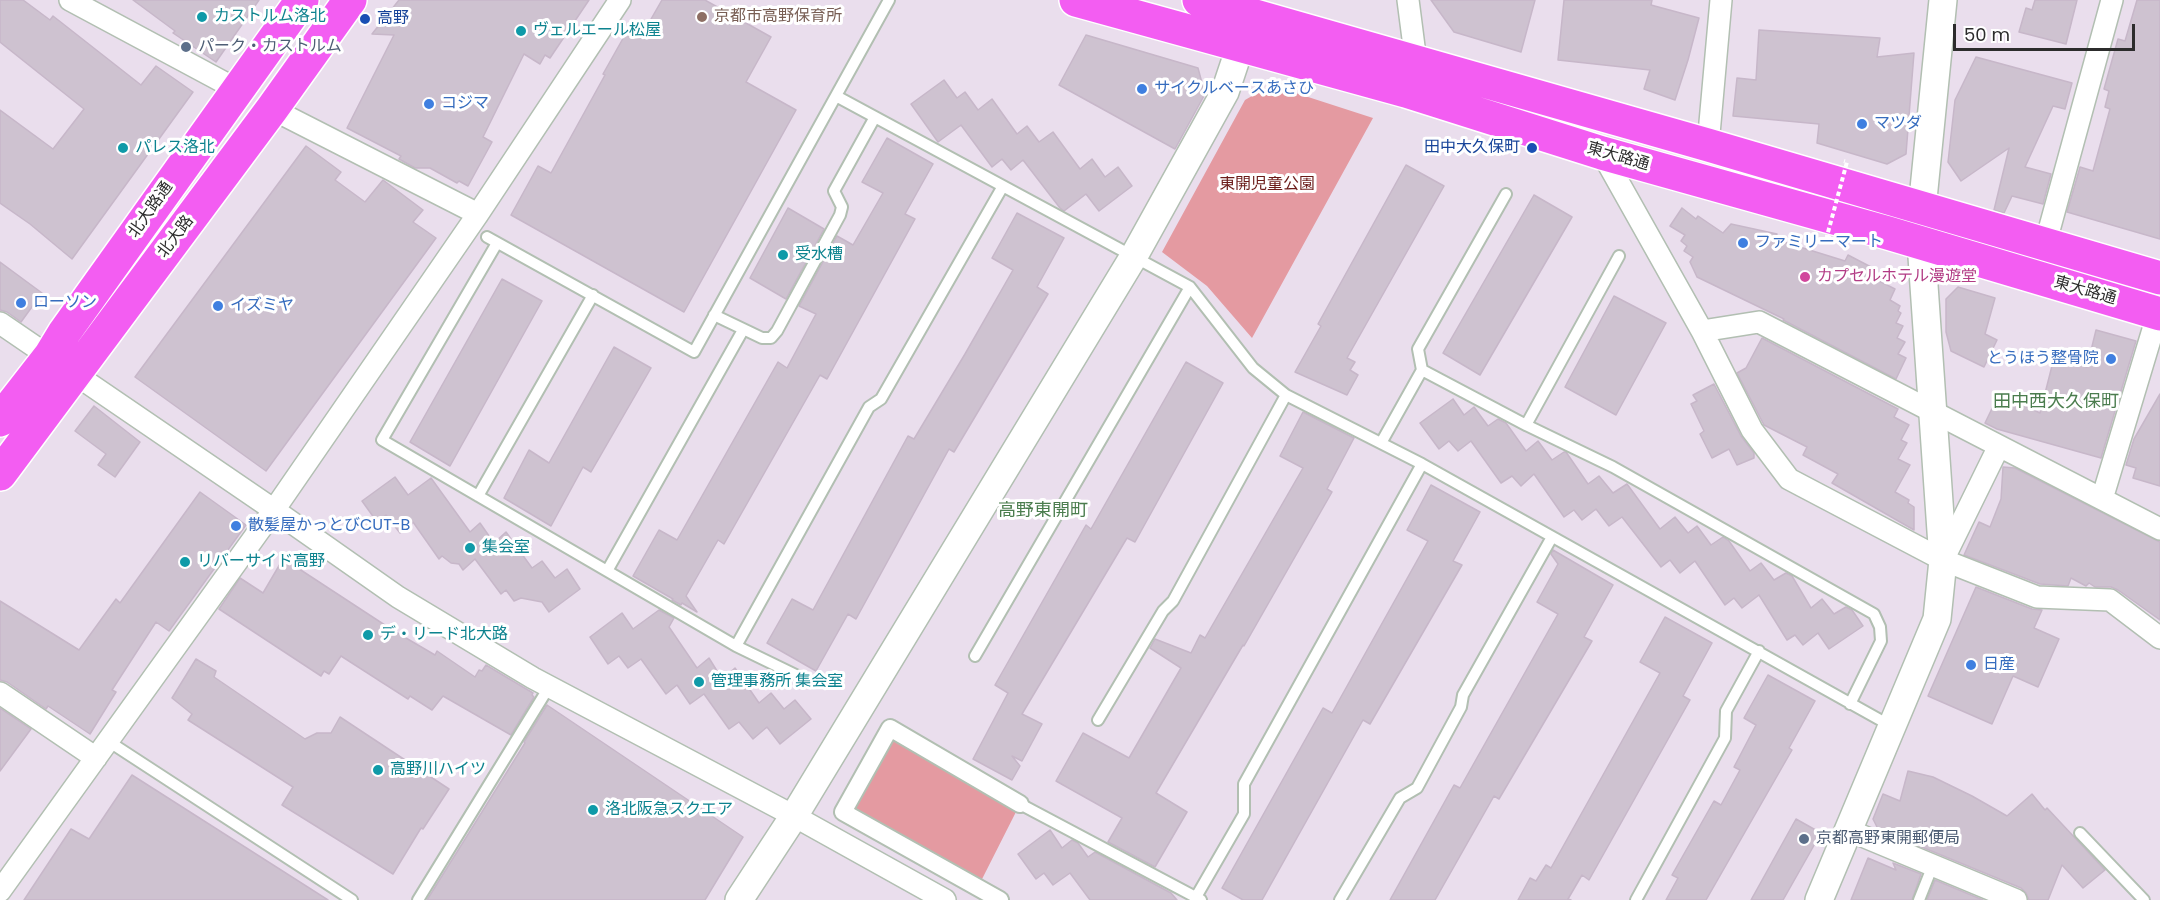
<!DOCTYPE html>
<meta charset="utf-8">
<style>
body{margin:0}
#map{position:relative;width:2160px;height:900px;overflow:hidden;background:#eadeed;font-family:Poppins,sans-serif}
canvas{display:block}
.scale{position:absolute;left:1953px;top:24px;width:182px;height:27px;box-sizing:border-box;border:3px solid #2c2c2c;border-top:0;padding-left:8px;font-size:18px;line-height:21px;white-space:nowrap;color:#2c2c2c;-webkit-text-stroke:4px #fff;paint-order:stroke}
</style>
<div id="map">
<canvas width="2160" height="900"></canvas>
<div class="scale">50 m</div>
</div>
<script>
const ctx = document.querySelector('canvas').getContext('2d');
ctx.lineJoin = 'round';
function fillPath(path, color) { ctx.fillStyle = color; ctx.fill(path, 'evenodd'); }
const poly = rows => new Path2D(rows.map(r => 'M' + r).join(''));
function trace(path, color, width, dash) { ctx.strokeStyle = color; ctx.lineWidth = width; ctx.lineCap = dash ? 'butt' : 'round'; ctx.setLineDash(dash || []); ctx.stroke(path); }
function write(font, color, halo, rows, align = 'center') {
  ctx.font = font + ' Poppins,"Noto Sans JP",sans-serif'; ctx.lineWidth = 6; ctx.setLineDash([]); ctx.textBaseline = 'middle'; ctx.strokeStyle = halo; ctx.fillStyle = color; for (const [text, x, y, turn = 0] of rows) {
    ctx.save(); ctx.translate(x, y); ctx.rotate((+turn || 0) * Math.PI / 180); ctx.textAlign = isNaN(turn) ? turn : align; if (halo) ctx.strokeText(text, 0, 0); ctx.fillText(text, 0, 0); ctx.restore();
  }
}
const green = poly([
 [1271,85,1373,118,1252,338,1207,286,1162,252,1245,100],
 [890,728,1020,804,978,887,843,812]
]);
const building = poly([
 [0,0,23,0,50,20,53,16,141,85,156,66,193,92,72,259,30,224,0,203,0,110,53,149,84,109,0,42,0,0],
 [133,0,259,0,216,62,173,33,175,31,133,0],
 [399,0,589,0,550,58,545,55,540,64,524,54,483,137,492,142,468,186,459,181,457,183,430,168,415,168,399,159,401,156,347,128,394,35,372,34,399,0],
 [662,0,705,0,771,37,746,82,796,110,684,312,511,215,538,166,551,173,605,75,603,74,630,26,643,33,662,0],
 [1431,0,1535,0,1521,52,1454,32,1431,0],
 [1564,0,1652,0,1651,5,1699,18,1688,60,1675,100,1644,89,1650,70,1558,60,1564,0],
 [2035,0,2077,0,2066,44,2019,32,2026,8,2032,10,2035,0],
 [2137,0,2160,0,2160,239,2067,212,2080,167,2093,171,2110,109,2105,107,2109,91,2104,89,2118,39,2125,41,2137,0],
 [1759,30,1880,38,1877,57,1914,53,1906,154,1887,164,1817,143,1819,124,1733,116,1737,78,1756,80,1759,30],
 [1086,35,1198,68,1205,94,1175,149,1059,85,1086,35],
 [1976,57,2072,83,2065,109,2053,106,2025,167,2051,174,2043,204,2012,196,2004,213,1994,210,2009,148,1961,181,1948,162,1955,100,1976,57],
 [944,80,957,98,965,92,978,110,992,99,1017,134,1027,126,1039,142,1053,132,1080,169,1092,159,1105,177,1118,167,1132,186,1099,211,1086,194,1064,211,1060,208,1023,160,1011,170,1002,159,992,167,961,125,938,142,911,104,944,80],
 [887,138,933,164,905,214,915,219,827,379,820,375,724,544,718,540,686,596,697,612,682,603,681,605,672,600,673,599,633,576,659,530,677,540,778,362,787,368,816,314,799,306,837,236,853,245,883,193,862,182,887,138],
 [306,146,341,172,335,180,365,202,383,180,423,210,413,222,436,238,266,471,135,377,306,146],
 [1406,165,1444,186,1347,358,1355,362,1350,370,1358,375,1347,395,1295,372,1321,326,1318,324,1406,165],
 [1534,195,1572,217,1480,375,1443,353,1534,195],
 [788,208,824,229,786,299,750,278,788,208],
 [1682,208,1696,219,1698,216,1723,233,1731,224,1777,234,1774,239,1845,261,1848,255,1871,267,1867,275,1895,289,1890,300,1900,306,1898,311,1901,313,1896,323,1903,326,1897,338,1905,342,1898,354,1906,358,1896,379,1783,320,1784,319,1697,277,1690,262,1693,257,1684,251,1687,246,1681,241,1685,235,1670,226,1682,208],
 [1017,213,1064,238,1037,287,1048,294,954,452,949,449,856,619,848,614,816,671,767,643,792,599,813,610,908,436,914,439,965,354,1013,270,992,258,1017,213],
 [0,262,42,293,21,322,7,312,0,310,0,262],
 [502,279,542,301,450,466,410,442,502,279],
 [1958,287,1995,298,1985,334,1997,340,1984,367,1951,351,1946,332,1946,299,1958,287],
 [1614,296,1666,323,1616,415,1565,387,1614,296],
 [2096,330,2136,341,2101,458,1997,429,1985,423,1999,394,2040,413,2054,358,2087,367,2096,330],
 [1762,338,1898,409,1894,417,1909,425,1901,440,1907,443,1898,459,1910,465,1895,492,1909,500,1908,503,1914,507,1914,530,1832,483,1838,474,1803,455,1807,447,1764,425,1737,373,1746,368,1762,338],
 [614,347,651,368,591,472,583,467,551,526,504,498,529,450,549,463,614,347],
 [1186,362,1223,383,1135,542,1127,538,1022,714,1042,724,1022,761,1012,756,1020,766,1012,780,973,759,1008,693,995,685,1086,525,1091,529,1186,362],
 [1714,384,1741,436,1754,453,1754,458,1737,465,1729,449,1712,458,1700,434,1704,431,1691,404,1697,401,1693,395,1714,384],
 [2160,394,2160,486,2133,478,2136,468,2126,465,2134,439,2160,394],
 [1453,399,1464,415,1474,407,1488,426,1498,419,1506,423,1526,451,1538,441,1552,460,1564,452,1566,452,1588,484,1599,476,1613,493,1627,484,1660,529,1675,517,1688,533,1697,526,1711,545,1723,537,1729,541,1750,571,1761,563,1774,580,1786,573,1792,576,1811,608,1822,599,1834,614,1846,607,1852,610,1863,626,1829,649,1818,633,1803,645,1795,635,1787,640,1759,595,1742,608,1734,598,1725,605,1695,561,1680,573,1670,560,1661,567,1622,517,1609,526,1596,509,1582,520,1574,510,1564,517,1534,474,1521,486,1512,476,1501,483,1471,441,1458,451,1449,441,1439,449,1420,423,1453,399],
 [94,406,140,442,115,477,98,465,106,454,75,431,94,406],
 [1303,412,1354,438,1327,489,1332,492,1244,646,1243,645,1156,793,1187,812,1155,867,1108,842,1122,818,1056,781,1083,733,1129,758,1181,668,1150,648,1155,639,1191,653,1200,635,1205,638,1303,468,1280,456,1303,412],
 [2003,467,2015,468,2160,542,2160,620,2118,590,2111,587,2095,587,2089,583,2086,586,2071,578,2068,586,2040,584,1964,555,1979,522,1990,527,2001,499,2003,467],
 [395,477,408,495,431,478,470,532,480,523,494,543,506,532,532,568,542,561,555,578,567,569,580,589,549,612,542,602,521,598,514,601,506,590,501,594,475,559,463,570,459,564,451,563,442,556,439,559,413,522,400,533,386,515,377,522,362,501,395,477],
 [1431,485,1480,512,1453,561,1462,565,1370,724,1363,720,1262,900,1243,900,1222,888,1323,708,1332,713,1428,541,1407,530,1431,485],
 [200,492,246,525,169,631,156,622,112,690,116,692,90,734,48,706,46,709,7,682,0,680,0,601,79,650,116,599,120,603,200,492],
 [1553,550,1613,585,1584,637,1592,641,1499,799,1494,796,1435,900,1390,900,1454,785,1460,788,1558,614,1537,602,1558,564,1551,554,1553,550],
 [287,561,394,631,435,655,437,651,475,677,479,670,482,671,486,665,533,693,532,695,534,697,511,735,443,696,432,710,410,696,408,699,341,656,329,674,324,671,321,676,219,609,240,578,263,593,280,564,284,566,287,561],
 [1976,587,2032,609,2042,610,2034,628,2059,639,2038,687,2013,676,1992,724,1928,696,1976,587],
 [659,610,674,618,669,627,697,668,709,658,722,679,735,668,759,703,771,693,784,709,795,700,811,719,780,744,767,727,753,739,739,722,729,729,704,694,690,704,677,685,666,694,641,659,628,668,619,656,608,664,590,637,622,613,633,629,659,610],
 [1665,617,1712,643,1683,696,1690,700,1589,880,1582,875,1568,899,1571,900,1518,900,1530,878,1536,881,1546,865,1551,868,1660,673,1640,662,1665,617],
 [196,659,216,671,214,677,305,739,317,733,331,733,340,717,449,789,423,829,421,828,393,874,282,805,293,787,188,720,192,714,172,698,196,659],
 [1768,675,1815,701,1789,748,1792,750,1706,900,1666,900,1678,878,1672,875,1714,801,1721,805,1740,770,1734,767,1756,725,1744,718,1768,675],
 [547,705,743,837,705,900,427,900,525,743,524,742,547,705],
 [0,708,31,729,0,771,0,708],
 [1908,771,1933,777,1972,796,2007,816,2032,794,2045,810,2047,808,2105,870,2083,888,2062,865,2048,900,2029,900,2026,893,2021,888,1878,829,1873,819,1883,794,1900,801,1908,771],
 [132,775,328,900,24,900,71,829,89,839,132,775],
 [1796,819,1821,833,1783,900,1751,900,1796,819],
 [1050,830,1062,848,1072,840,1078,843,1088,857,1095,852,1171,893,1177,900,1090,900,1070,873,1053,885,1044,873,1036,879,1018,854,1050,830],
 [1868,858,1896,870,1893,863,1921,874,1912,900,1851,900,1868,858],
 [1935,880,1983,900,1927,900,1935,880]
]);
const service = poly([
 [836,96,1190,287,1253,368,1286,395,1422,464,1891,726],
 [487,237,694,352,889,0],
 [497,243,382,440,736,646,806,680],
 [714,315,762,338,771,338,777,331,840,215,842,207,834,191,875,117],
 [1422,370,1526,425,1613,467,1874,614,1880,627,1881,641,1850,704],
 [1526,425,1619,256],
 [1381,443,1422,370,1418,349,1506,194],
 [478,496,593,295],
 [607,571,743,330],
 [736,646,869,407,881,399,1003,186],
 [975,656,1190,287],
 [1098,720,1163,611,1173,601,1286,395],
 [108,741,352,900],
 [1020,804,1201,900],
 [2080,833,2144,900],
 [1196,897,1244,814,1244,784,1422,464],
 [418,900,549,687],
 [1340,900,1400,798,1417,788,1461,707,1463,695,1552,537],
 [1636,900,1725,738,1726,711,1759,651],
 [1919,900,1933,865]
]);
const pedestrian = poly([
 [1000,900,843,812,890,728,1020,804]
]);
const minor = poly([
 [70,0,238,90],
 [1408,0,1416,62,1413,70],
 [272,109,478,214],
 [1708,145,1721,0],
 [1602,153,1702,331,1759,322,2160,529],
 [2045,245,2112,0],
 [0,323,274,510,398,597,533,678,794,816,945,900],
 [1702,331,1752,430,1789,479,1943,560,2037,597,2110,600,2160,638],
 [2102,499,2158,313],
 [1943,560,1999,446],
 [0,693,96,758],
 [1848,830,2016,900],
 [0,891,274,510,478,214,620,0]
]);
const tertiary = poly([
 [739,900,794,816,1134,256,1225,92,1247,26],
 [1819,900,1937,619,1943,560,1921,242,1922,209,1943,0]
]);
const primary = poly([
 [1076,0,1406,91,1602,153,1888,233,2160,314],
 [1199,0,1708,145,2160,278],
 [0,420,50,356,64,333,302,0],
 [0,474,272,109,350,0]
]);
const pathBridge = poly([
 [1830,238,1827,236,1847,162,1844,161]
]);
const markers = [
 [202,17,6,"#0f9aa8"],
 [702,17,6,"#8d6e63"],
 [365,19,6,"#1a4fb4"],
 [521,31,6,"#0f9aa8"],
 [186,47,6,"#5c6f8a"],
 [1142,89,6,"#3f7fe0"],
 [429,104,6,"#3f7fe0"],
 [1862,124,6,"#3f7fe0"],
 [123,148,6,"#0f9aa8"],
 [1532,148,6,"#1a4fb4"],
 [1743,243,6,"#3f7fe0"],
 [783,255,6,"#0f9aa8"],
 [1805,277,6,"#d1479c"],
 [21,303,6,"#3f7fe0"],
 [218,306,6,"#3f7fe0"],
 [2111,359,6,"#3f7fe0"],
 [236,526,6,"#3f7fe0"],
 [470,548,6,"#0f9aa8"],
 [185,562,6,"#0f9aa8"],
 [368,635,6,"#0f9aa8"],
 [1971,665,6,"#3f7fe0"],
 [699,682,6,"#0f9aa8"],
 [378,770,6,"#0f9aa8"],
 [593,810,6,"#0f9aa8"],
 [1804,839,6,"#5c6f8a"]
];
const cultureNames = [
 ["カストルム洛北",214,17],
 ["ヴェルエール松屋",533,31],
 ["パレス洛北",135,148],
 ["受水槽",795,255],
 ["集会室",482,548],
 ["リバーサイド高野",197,562],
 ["デ・リード北大路",380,635],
 ["管理事務所 集会室",711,682],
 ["高野川ハイツ",390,770],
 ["洛北阪急スクエア",605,810]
];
const educationNames = [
 ["京都市高野保育所",714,17]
];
const transitNames = [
 ["高野",377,19],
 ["田中大久保町",1520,148,"right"]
];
const serviceNames = [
 ["パーク・カストルム",198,47],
 ["京都高野東開郵便局",1816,839]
];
const shopNames = [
 ["サイクルベースあさひ",1154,89],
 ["コジマ",441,104],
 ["マツダ",1874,124],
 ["ファミリーマート",1755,243],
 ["ローソン",33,303],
 ["イズミヤ",230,306],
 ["とうほう整骨院",2099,359,"right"],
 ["散髪屋かっとびCUT-B",248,526],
 ["日産",1983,665]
];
const streetNames = [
 ["東大路通",1618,157,16],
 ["北大路通",151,210,-55],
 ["北大路",176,237,-53],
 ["東大路通",2085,291,16]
];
const parkNames = [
 ["東開児童公園",1267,185]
];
const hotelNames = [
 ["カプセルホテル漫遊堂",1817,277]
];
const neighbourhoodNames = [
 ["田中西大久保町",2056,402],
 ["高野東開町",1043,511]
];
fillPath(green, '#e49aa1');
fillPath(building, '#cec2d0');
trace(building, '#c7b7c9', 1.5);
trace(service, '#b2bfb2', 14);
trace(pedestrian, '#b2bfb2', 20);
trace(minor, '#b2bfb2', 24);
trace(tertiary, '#b2bfb2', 30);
trace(primary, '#fff', 36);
trace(service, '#fff', 10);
trace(pedestrian, '#fff', 16);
trace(minor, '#fff', 21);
trace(tertiary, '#fff', 27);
trace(primary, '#f35df2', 33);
trace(pathBridge, '#fff', 4, [4.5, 3]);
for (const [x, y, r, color] of markers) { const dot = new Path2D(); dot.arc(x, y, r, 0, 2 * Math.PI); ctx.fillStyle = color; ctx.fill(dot); trace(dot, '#fff', 2); }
write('16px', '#0d838f', '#fff', cultureNames, 'left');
write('16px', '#785e54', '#fff', educationNames, 'left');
write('16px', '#164399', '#fff', transitNames, 'left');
write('16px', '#4e5e75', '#fff', serviceNames, 'left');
write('16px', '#366cbe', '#fff', shopNames, 'left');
write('16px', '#2c2c2c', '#fff', streetNames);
write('16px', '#6b1c19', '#fff', parkNames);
write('16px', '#b23c85', '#fff', hotelNames, 'left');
write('18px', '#4b7d4e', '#fff', neighbourhoodNames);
</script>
